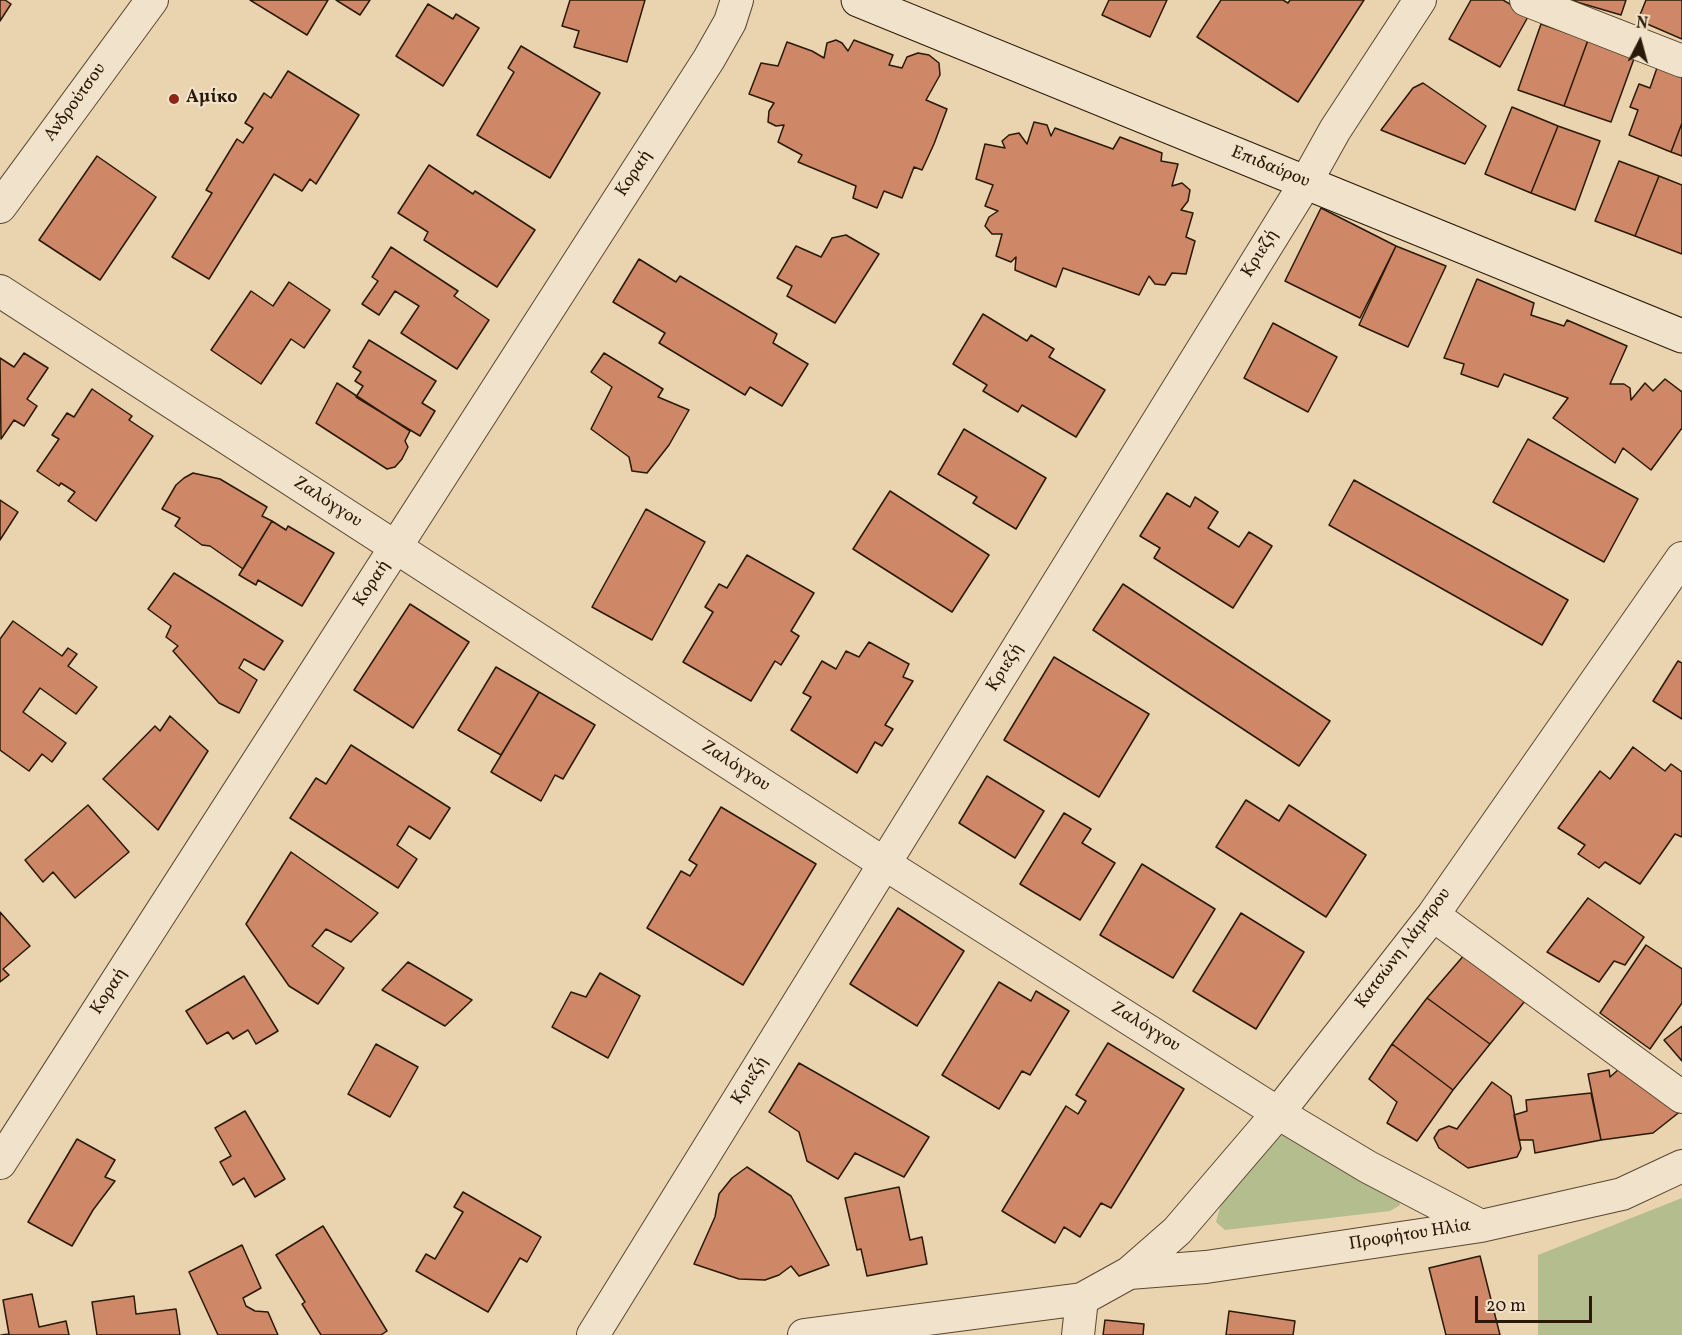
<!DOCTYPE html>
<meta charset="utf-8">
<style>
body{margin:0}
#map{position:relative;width:1682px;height:1335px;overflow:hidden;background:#ead3af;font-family:Vollkorn,serif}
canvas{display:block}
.north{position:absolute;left:1610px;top:12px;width:60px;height:60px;-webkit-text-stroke:4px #f1e2cb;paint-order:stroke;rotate:6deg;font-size:16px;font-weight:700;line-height:24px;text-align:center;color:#291906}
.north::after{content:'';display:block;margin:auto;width:21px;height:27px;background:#291906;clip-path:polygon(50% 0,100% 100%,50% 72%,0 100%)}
.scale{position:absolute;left:1475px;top:1296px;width:117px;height:27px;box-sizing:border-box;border:3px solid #291906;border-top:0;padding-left:8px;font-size:18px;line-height:21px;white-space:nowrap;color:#291906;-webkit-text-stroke:4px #f1e2cb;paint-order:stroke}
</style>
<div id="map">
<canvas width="1682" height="1335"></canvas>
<div class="north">N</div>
<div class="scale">20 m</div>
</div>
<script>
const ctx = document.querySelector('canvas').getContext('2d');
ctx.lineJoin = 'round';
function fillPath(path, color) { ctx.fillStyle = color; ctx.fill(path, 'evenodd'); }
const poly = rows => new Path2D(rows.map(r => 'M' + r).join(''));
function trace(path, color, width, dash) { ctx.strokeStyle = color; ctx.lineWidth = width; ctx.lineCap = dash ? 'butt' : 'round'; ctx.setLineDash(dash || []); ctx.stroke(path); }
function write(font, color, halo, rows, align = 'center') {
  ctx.font = font + ' Vollkorn,serif'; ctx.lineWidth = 4.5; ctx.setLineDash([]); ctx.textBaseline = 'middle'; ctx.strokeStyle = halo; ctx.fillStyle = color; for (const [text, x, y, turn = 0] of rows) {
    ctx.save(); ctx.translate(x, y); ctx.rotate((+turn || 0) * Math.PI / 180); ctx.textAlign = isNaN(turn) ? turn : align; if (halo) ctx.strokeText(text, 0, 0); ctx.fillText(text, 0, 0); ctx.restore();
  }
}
const green = poly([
 [1280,1131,1398,1196,1400,1205,1390,1211,1225,1230,1216,1222,1220,1207,1270,1138],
 [1682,1198,1682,1335,1538,1335,1538,1255]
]);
const building = poly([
 [0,0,5,0,11,4,0,21,0,0],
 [250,0,328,0,307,35,250,0],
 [336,0,370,0,360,15,336,0],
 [570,0,645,0,627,62,574,47,579,31,562,26,570,0],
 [1109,0,1167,0,1150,37,1102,15,1109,0],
 [1221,0,1283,0,1288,3,1290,0,1364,0,1298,102,1197,37,1221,0],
 [1471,0,1503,0,1529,15,1500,67,1449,39,1471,0],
 [1570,0,1626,0,1621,15,1570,0],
 [1646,0,1682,0,1682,39,1638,20,1646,0],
 [428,4,453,19,456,14,479,28,443,86,396,56,428,4],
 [1541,24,1588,40,1564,106,1518,90,1541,24],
 [836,40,842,43,848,51,854,40,893,55,889,65,902,68,907,57,918,53,929,55,939,63,940,75,926,100,947,109,934,144,922,170,914,167,902,198,884,191,877,208,853,198,856,186,798,162,802,155,778,142,784,125,776,126,768,122,769,111,774,103,749,94,761,63,778,66,787,42,812,51,824,58,827,43,836,40],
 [1588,40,1635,56,1611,122,1564,106,1588,40],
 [521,46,600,93,550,178,477,135,514,72,508,68,521,46],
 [1658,65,1682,74,1682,123,1671,152,1629,135,1638,110,1630,107,1639,84,1650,88,1658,65],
 [288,71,359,115,316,184,310,179,302,191,274,174,209,279,172,257,212,193,206,190,237,139,243,143,253,128,245,123,264,93,271,98,288,71],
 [1423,83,1486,126,1465,164,1381,130,1413,88,1423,83],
 [1512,107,1558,126,1531,193,1485,174,1512,107],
 [1034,122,1047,125,1051,136,1055,128,1113,149,1120,137,1162,153,1161,161,1178,164,1172,186,1182,183,1190,190,1188,201,1181,210,1193,213,1186,237,1195,241,1186,274,1172,273,1165,285,1155,284,1149,276,1139,295,1063,268,1056,287,1015,270,1016,257,1011,262,996,256,1002,234,992,234,985,226,989,217,998,211,985,206,993,185,976,179,985,144,1005,148,1002,141,1009,135,1019,133,1027,144,1034,122],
 [1682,123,1682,156,1671,152,1682,123],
 [1558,126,1600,141,1575,210,1531,193,1558,126],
 [97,156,156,197,100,280,39,240,97,156],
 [1619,161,1659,176,1635,236,1595,221,1619,161],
 [429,165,473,194,475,191,535,230,497,287,424,240,428,232,398,213,429,165],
 [1659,176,1682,185,1682,254,1635,236,1659,176],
 [1321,208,1396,246,1360,318,1285,281,1321,208],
 [846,235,879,254,835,323,787,296,792,286,777,278,796,246,821,257,832,238,846,235],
 [1396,246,1446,266,1408,347,1359,325,1396,246],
 [391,247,458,291,454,296,489,320,457,369,401,333,419,306,395,291,379,315,362,304,378,281,372,277,391,247],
 [639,259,676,282,680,276,777,334,773,343,808,364,782,406,750,387,745,395,659,343,665,333,613,302,639,259],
 [1477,279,1534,303,1531,315,1564,326,1567,320,1627,346,1610,384,1624,384,1630,388,1631,400,1645,383,1653,391,1665,379,1682,392,1682,428,1651,470,1623,448,1615,463,1553,418,1568,398,1504,374,1498,387,1461,374,1464,364,1444,358,1477,279],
 [289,282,330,310,304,348,291,339,261,384,211,350,251,291,273,306,289,282],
 [983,314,1027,341,1031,335,1054,349,1049,357,1105,390,1076,437,1022,405,1018,412,983,391,987,385,953,364,983,314],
 [1273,323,1337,357,1308,412,1244,378,1273,323],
 [369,340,436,381,422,403,435,411,420,436,356,397,363,386,355,381,361,372,353,367,369,340],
 [24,353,48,368,27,399,37,406,24,426,14,420,1,439,0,358,14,367,24,353],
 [604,353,663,389,658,397,689,410,669,445,647,473,632,471,629,457,591,429,612,387,591,372,604,353],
 [337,383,410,431,405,441,408,447,402,459,395,467,387,469,316,423,337,383],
 [92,389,132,416,129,420,153,436,96,521,68,501,75,492,61,483,59,486,37,471,59,439,52,435,67,413,74,417,92,389],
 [964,429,1046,478,1016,529,973,503,977,497,938,474,964,429],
 [1528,439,1638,499,1604,562,1493,502,1528,439],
 [193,473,220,479,267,507,262,516,272,521,243,569,210,546,202,545,175,526,180,518,162,509,176,485,184,478,193,473],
 [1354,480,1568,600,1542,645,1329,525,1354,480],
 [890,491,989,555,952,612,853,549,890,491],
 [1167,493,1190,507,1195,497,1218,512,1208,528,1239,547,1249,532,1272,546,1233,608,1154,558,1160,548,1140,536,1167,493],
 [0,500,18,512,0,540,0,500],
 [646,509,705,542,652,640,592,607,646,509],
 [272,521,286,530,288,526,334,553,302,606,258,580,256,585,239,575,272,521],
 [747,555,814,593,791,631,799,636,781,665,775,661,751,701,683,662,713,612,705,607,719,584,727,588,747,555],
 [174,573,283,641,264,670,244,659,239,668,257,680,239,713,219,703,173,651,178,646,166,637,171,626,148,609,174,573],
 [1123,584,1330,721,1299,766,1093,630,1123,584],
 [410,604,469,642,413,728,354,690,410,604],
 [13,621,62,656,68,648,77,654,68,666,97,687,76,714,40,688,23,712,66,743,52,762,42,754,29,771,0,750,0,639,13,621],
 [869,642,909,664,903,677,913,681,885,725,893,729,882,746,875,742,857,773,791,730,811,697,803,693,822,661,836,669,846,651,859,657,869,642],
 [1054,657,1149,714,1099,797,1004,740,1054,657],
 [1678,661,1682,663,1682,719,1653,701,1678,661],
 [496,667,539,692,501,755,458,730,496,667],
 [539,692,595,725,563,779,555,775,541,801,491,772,539,692],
 [170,716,208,751,158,830,103,779,155,726,160,731,170,716],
 [351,745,450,808,430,839,409,826,397,845,417,859,398,888,290,818,316,778,326,784,351,745],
 [1633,747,1665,771,1671,764,1682,772,1682,837,1675,834,1640,884,1605,862,1599,868,1578,854,1585,845,1558,828,1600,771,1610,779,1633,747],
 [987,776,1044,811,1015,858,959,823,987,776],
 [1246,800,1279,821,1289,805,1366,855,1326,917,1216,847,1246,800],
 [88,805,129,852,75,898,53,872,43,882,25,860,88,805],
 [721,807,816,864,743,985,647,928,681,871,690,876,697,865,689,860,721,807],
 [1064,813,1091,829,1082,843,1115,863,1080,920,1020,884,1064,813],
 [291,852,378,913,351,942,326,929,312,946,344,968,318,1004,289,986,246,924,291,852],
 [1142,864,1215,909,1173,978,1100,935,1142,864],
 [1588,898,1644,937,1625,965,1614,961,1599,982,1547,952,1588,898],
 [898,908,964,951,917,1026,850,984,898,908],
 [0,912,30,946,3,969,9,975,0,982,0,912],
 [1241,913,1304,952,1256,1029,1193,991,1241,913],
 [1646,945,1682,969,1682,1003,1650,1049,1600,1013,1646,945],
 [1466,953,1529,996,1490,1044,1427,998,1466,953],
 [408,962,472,1000,445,1026,382,990,408,962],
 [600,973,640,996,608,1058,552,1027,571,992,586,997,600,973],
 [244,976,278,1031,256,1044,248,1030,233,1039,228,1032,207,1044,186,1011,244,976],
 [999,982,1031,1001,1036,991,1069,1011,1030,1075,1022,1071,999,1109,942,1075,999,982],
 [1427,998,1490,1044,1453,1090,1392,1044,1427,998],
 [1682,1026,1682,1061,1664,1040,1682,1026],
 [1108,1043,1184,1089,1111,1208,1101,1203,1080,1237,1064,1227,1055,1243,1002,1211,1066,1106,1078,1114,1086,1101,1076,1095,1108,1043],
 [376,1044,418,1067,390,1117,348,1094,376,1044],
 [1392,1044,1453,1090,1417,1141,1387,1123,1397,1102,1369,1079,1392,1044],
 [1627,1062,1682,1110,1653,1133,1601,1140,1588,1074,1609,1070,1610,1077,1627,1062],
 [799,1063,929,1137,904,1177,855,1153,838,1179,807,1161,799,1132,769,1112,799,1063],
 [1492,1082,1511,1096,1521,1149,1517,1157,1468,1168,1439,1148,1434,1138,1439,1130,1449,1126,1457,1129,1492,1082],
 [1591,1093,1601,1140,1535,1153,1533,1140,1519,1140,1514,1115,1527,1111,1526,1100,1591,1093],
 [245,1111,285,1179,255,1197,244,1178,233,1185,220,1162,231,1156,215,1128,245,1111],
 [77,1139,115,1160,105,1177,115,1181,93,1210,72,1246,28,1222,77,1139],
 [747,1167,791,1196,829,1265,799,1276,791,1266,779,1275,765,1280,739,1279,694,1264,715,1217,719,1194,732,1178,747,1167],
 [899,1187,910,1240,922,1237,927,1264,867,1276,861,1249,857,1250,845,1198,899,1187],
 [463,1192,541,1237,527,1262,520,1258,488,1312,416,1271,426,1254,435,1259,463,1212,454,1207,463,1192],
 [323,1226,387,1331,381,1335,321,1335,302,1304,305,1302,276,1255,323,1226],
 [242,1245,261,1288,243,1298,246,1306,255,1311,268,1312,278,1335,218,1335,189,1272,242,1245],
 [1480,1256,1500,1335,1446,1335,1429,1268,1480,1256],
 [32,1294,39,1327,66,1321,69,1335,1,1335,9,1334,3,1300,32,1294],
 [134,1296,136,1314,176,1309,180,1335,97,1335,92,1302,134,1296],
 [1229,1311,1295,1321,1293,1335,1226,1335,1229,1311],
 [1105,1320,1144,1324,1143,1335,1103,1335,1105,1320]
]);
const street = poly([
 [1526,0,1682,61],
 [0,207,152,0],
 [0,291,885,864,1278,1113,1368,1167,1481,1226],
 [1433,915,1682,1097],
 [0,1163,709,59,730,22,737,0],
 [1129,1273,1206,1267,1481,1226,1622,1194,1682,1166],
 [593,1335,1306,182,1335,130,1420,0],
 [804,1335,1082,1299,1129,1273,1177,1231,1278,1113,1433,915,1682,558],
 [1078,1335,1082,1299]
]);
const secondary = poly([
 [858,0,1682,336]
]);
const markers = [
 [174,99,6,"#8f2418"]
];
const poiNames = [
 ["Αμίκο",186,99]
];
const streetNames = [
 ["Ανδρούτσου",76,103,-54],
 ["Επιδαύρου",1270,168,22],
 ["Κοραή",635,174,-57],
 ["Κριεζή",1261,254,-58],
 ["Ζαλόγγου",327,503,33],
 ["Κοραή",373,584,-57],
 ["Κριεζή",1006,668,-58],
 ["Ζαλόγγου",735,767,33],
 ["Κατσώνη Λάμπρου",1404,949,-53],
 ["Κοραή",110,992,-57],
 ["Ζαλόγγου",1145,1028,32],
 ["Κριεζή",751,1081,-58],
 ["Προφήτου Ηλία",1410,1236,-9]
];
fillPath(green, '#b3bd8d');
fillPath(building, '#ce8867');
trace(building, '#291906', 1.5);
trace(street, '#594830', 34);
trace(secondary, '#291906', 35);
trace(street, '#f1e2cb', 32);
trace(secondary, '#f1e2cb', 33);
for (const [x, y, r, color] of markers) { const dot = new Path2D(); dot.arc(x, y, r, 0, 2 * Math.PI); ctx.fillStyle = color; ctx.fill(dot); trace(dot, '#f1e2cb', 2); }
write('bold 18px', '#291906', '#f1e2cb', poiNames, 'left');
write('18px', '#291906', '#f1e2cb', streetNames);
</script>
